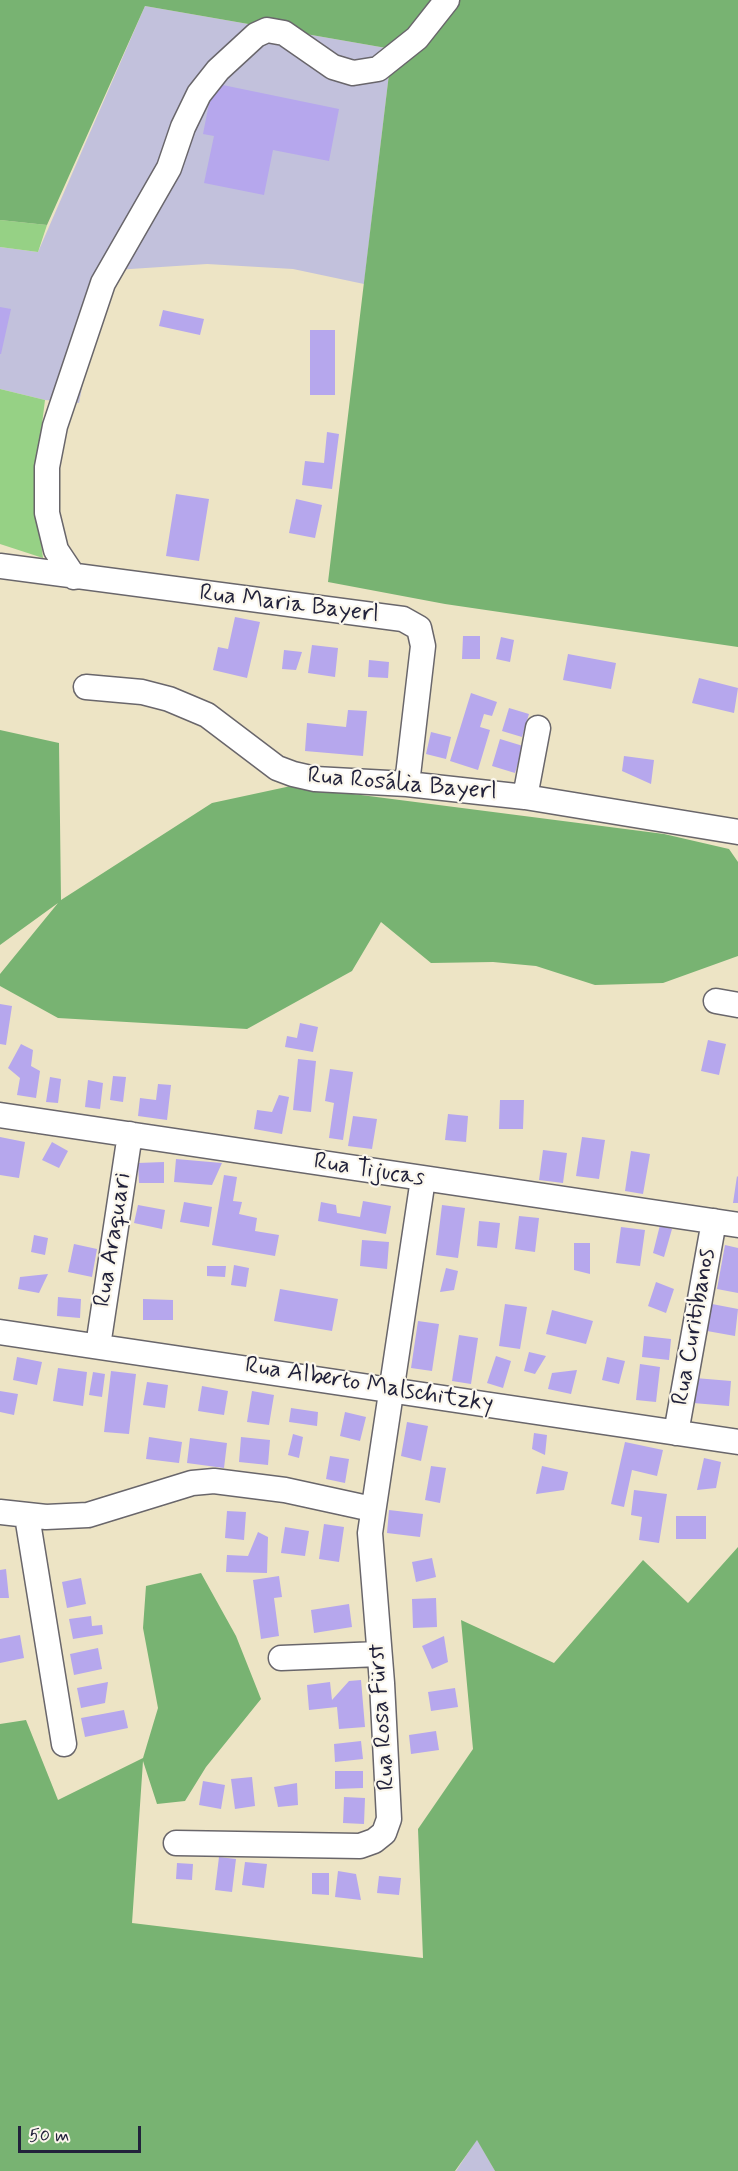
<!DOCTYPE html>
<meta charset="utf-8">
<style>
body{margin:0}
#map{position:relative;width:738px;height:2171px;overflow:hidden;background:#ede4c5;font-family:Mynerve,sans-serif}
canvas{display:block}
.scale{position:absolute;left:18px;top:2126px;width:123px;height:27px;box-sizing:border-box;border:3px solid #22223b;border-top:0;padding-left:8px;font-size:18px;line-height:21px;white-space:nowrap;color:#22223b;-webkit-text-stroke:4px #fbf7ec;paint-order:stroke}
</style>
<div id="map">
<canvas width="738" height="2171"></canvas>
<div class="scale">50 m</div>
</div>
<script>
const ctx = document.querySelector('canvas').getContext('2d');
ctx.lineJoin = 'round';
function fillPath(path, color) { ctx.fillStyle = color; ctx.fill(path, 'evenodd'); }
const poly = rows => new Path2D(rows.map(r => 'M' + r).join(''));
function trace(path, color, width, dash) { ctx.strokeStyle = color; ctx.lineWidth = width; ctx.lineCap = dash ? 'butt' : 'round'; ctx.setLineDash(dash || []); ctx.stroke(path); }
function write(font, color, halo, rows, align = 'center') {
  ctx.font = font + ' Mynerve,sans-serif'; ctx.lineWidth = 4.5; ctx.setLineDash([]); ctx.textBaseline = 'middle'; ctx.strokeStyle = halo; ctx.fillStyle = color; for (const [text, x, y, turn = 0] of rows) {
    ctx.save(); ctx.translate(x, y); ctx.rotate((+turn || 0) * Math.PI / 180); ctx.textAlign = isNaN(turn) ? turn : align; if (halo) ctx.strokeText(text, 0, 0); ctx.fillText(text, 0, 0); ctx.restore();
  }
}
const industrial = poly([
 [145,6,392,49,364,284,293,269,207,264,115,270,89,352,79,403,45,400,0,389,0,247,38,252],
 [477,2139,495,2171,456,2171]
]);
const green = poly([
 [0,220,47,225,38,252,0,247],
 [0,389,45,400,34,488,43,558,0,544]
]);
const forest = poly([
 [0,0,738,0,738,647,445,604,328,582,392,49,145,6,47,225,0,220],
 [0,730,59,743,61,900,212,803,291,786,664,834,729,849,738,862,738,956,663,983,595,985,536,966,493,962,431,963,381,922,352,971,247,1029,58,1018,0,986,0,974,58,903,0,945],
 [738,1547,738,2171,495,2171,477,2140,455,2171,0,2171,0,1724,26,1720,58,1800,143,1758,158,1708,143,1628,146,1586,201,1573,236,1636,261,1699,206,1767,185,1801,157,1804,143,1761,132,1923,423,1958,418,1829,473,1749,461,1620,554,1663,643,1560,688,1603]
]);
const building = poly([
 [213,83,339,109,329,161,273,150,264,195,204,183,214,136,203,134],
 [0,307,11,309,1,354,0,354],
 [163,310,204,319,200,335,159,326],
 [310,330,335,330,335,395,310,395],
 [327,432,339,434,332,489,302,485,305,461,324,463],
 [176,494,209,499,199,561,166,556],
 [296,499,322,505,315,538,289,533],
 [235,617,260,622,247,678,213,670,218,647,228,649],
 [463,636,480,636,480,659,462,659],
 [501,637,514,640,510,662,496,659],
 [312,645,338,648,335,677,308,673],
 [284,650,302,652,296,670,282,669],
 [568,654,616,663,611,689,563,680],
 [369,660,389,662,388,678,368,677],
 [699,678,738,688,734,713,692,703],
 [471,693,497,702,492,716,484,714,480,727,490,730,478,770,450,761],
 [509,708,529,714,522,737,502,731],
 [348,710,367,711,363,756,305,751,307,723,346,727],
 [431,732,451,737,446,759,426,754],
 [500,739,523,746,515,773,492,766],
 [624,756,654,760,651,784,622,771],
 [0,1004,12,1006,6,1045,0,1044],
 [300,1023,318,1027,313,1052,285,1047,287,1036,297,1038],
 [708,1040,726,1044,719,1075,701,1071],
 [21,1044,33,1050,31,1066,40,1071,36,1098,17,1095,20,1078,8,1068],
 [298,1059,316,1061,311,1112,293,1110],
 [330,1069,353,1072,343,1140,329,1138,334,1103,325,1101],
 [113,1076,126,1077,123,1102,110,1100],
 [50,1077,61,1079,58,1103,46,1102],
 [88,1080,103,1083,100,1109,85,1107],
 [158,1084,171,1085,167,1120,138,1116,140,1098,156,1100],
 [279,1095,289,1097,282,1134,254,1129,257,1110,272,1112],
 [500,1100,524,1100,523,1129,499,1129],
 [448,1114,468,1116,466,1142,445,1140],
 [353,1116,377,1119,372,1149,348,1146],
 [0,1137,25,1142,19,1178,0,1175],
 [582,1137,605,1140,599,1179,576,1176],
 [52,1142,68,1151,59,1168,42,1160],
 [543,1150,567,1153,563,1183,539,1180],
 [631,1151,650,1154,643,1194,625,1191],
 [176,1159,222,1163,212,1185,174,1182],
 [164,1162,164,1183,139,1183,138,1163],
 [224,1175,237,1177,233,1201,242,1202,239,1214,257,1218,255,1231,279,1235,275,1256,212,1245],
 [737,1176,738,1177,738,1203,733,1203],
 [363,1201,391,1206,386,1234,318,1221,321,1202,336,1205,337,1213,360,1217],
 [184,1202,212,1207,209,1227,180,1222],
 [138,1205,165,1210,162,1229,134,1223],
 [442,1205,465,1208,458,1258,436,1255],
 [519,1216,539,1218,535,1252,515,1249],
 [479,1221,500,1223,497,1248,477,1246],
 [660,1225,672,1229,664,1257,653,1253],
 [621,1227,645,1230,640,1266,616,1263],
 [34,1235,48,1238,45,1255,31,1252],
 [362,1240,389,1242,387,1269,360,1266],
 [574,1243,590,1243,590,1274,574,1270],
 [74,1244,97,1249,92,1277,68,1272],
 [725,1245,738,1248,738,1293,717,1289],
 [234,1265,249,1268,246,1287,231,1285],
 [207,1266,226,1266,225,1277,207,1276],
 [446,1268,458,1271,454,1290,440,1292],
 [48,1274,39,1293,18,1289,20,1277],
 [656,1282,674,1289,666,1313,648,1306],
 [280,1289,338,1299,332,1331,274,1321],
 [58,1297,81,1299,80,1318,57,1316],
 [143,1299,173,1300,173,1320,143,1320],
 [505,1304,527,1307,520,1349,499,1346],
 [712,1304,738,1309,735,1336,707,1331],
 [552,1310,593,1321,586,1344,546,1334],
 [418,1321,439,1324,432,1371,411,1368],
 [459,1335,478,1338,471,1384,452,1381],
 [644,1336,671,1339,669,1360,642,1357],
 [529,1352,546,1356,535,1374,524,1371],
 [496,1356,511,1361,503,1388,487,1383],
 [17,1357,42,1362,37,1385,13,1380],
 [607,1357,625,1361,619,1384,602,1380],
 [640,1364,660,1367,656,1402,636,1400],
 [58,1368,87,1372,83,1406,53,1401],
 [577,1370,571,1394,548,1389,552,1373],
 [111,1371,136,1374,129,1434,104,1432],
 [93,1372,105,1374,102,1397,89,1395],
 [695,1378,731,1381,729,1406,693,1403],
 [147,1382,168,1385,165,1408,143,1405],
 [202,1386,228,1391,224,1415,198,1411],
 [0,1391,18,1394,14,1415,0,1412],
 [252,1391,274,1395,269,1425,247,1422],
 [291,1408,318,1412,317,1426,289,1422],
 [345,1412,366,1417,360,1441,340,1436],
 [407,1422,428,1426,421,1461,401,1456],
 [534,1433,547,1435,545,1455,532,1449],
 [293,1434,303,1437,299,1458,288,1455],
 [149,1437,182,1442,179,1463,146,1459],
 [241,1437,270,1440,268,1465,239,1462],
 [190,1438,227,1443,224,1468,187,1463],
 [625,1442,663,1450,657,1476,632,1470,624,1507,611,1504],
 [330,1456,349,1459,345,1483,326,1479],
 [704,1458,721,1462,716,1488,697,1490],
 [431,1466,446,1468,440,1503,425,1500],
 [542,1466,568,1472,564,1490,536,1494],
 [634,1490,667,1494,659,1543,639,1540,642,1517,631,1515],
 [389,1510,423,1514,420,1537,387,1533],
 [227,1511,246,1512,244,1540,225,1538],
 [676,1516,706,1516,706,1539,676,1539],
 [324,1524,344,1527,339,1562,319,1559],
 [285,1527,309,1531,305,1556,281,1553],
 [258,1532,268,1537,267,1573,226,1572,227,1555,248,1556],
 [432,1558,436,1577,416,1582,412,1562],
 [6,1569,9,1598,0,1598,0,1570],
 [279,1576,282,1597,274,1598,279,1636,261,1639,253,1580],
 [81,1578,86,1604,67,1608,62,1582],
 [436,1598,437,1627,413,1628,412,1599],
 [349,1604,352,1627,314,1633,311,1610],
 [91,1616,92,1626,102,1625,103,1634,73,1639,69,1619],
 [20,1635,24,1658,0,1663,0,1639],
 [444,1636,448,1662,432,1669,422,1646],
 [98,1648,102,1669,74,1675,70,1654],
 [361,1680,365,1727,339,1729,337,1707,309,1710,307,1685,330,1682,332,1700,349,1681],
 [108,1682,105,1703,81,1708,77,1688],
 [455,1688,458,1707,431,1711,428,1692],
 [124,1710,128,1728,85,1737,81,1718],
 [436,1731,439,1750,411,1754,409,1735],
 [361,1741,363,1759,335,1762,334,1744],
 [335,1771,363,1771,363,1788,335,1789],
 [252,1777,255,1806,235,1809,231,1779],
 [203,1781,225,1785,221,1809,199,1805],
 [297,1783,298,1805,278,1807,274,1787],
 [344,1797,365,1798,364,1824,343,1823],
 [219,1857,236,1859,232,1892,215,1890],
 [245,1862,267,1864,264,1888,242,1885],
 [177,1863,193,1864,192,1880,176,1879],
 [338,1871,356,1874,361,1900,335,1897],
 [312,1873,329,1873,329,1895,312,1894],
 [379,1876,401,1878,399,1895,377,1893]
]);
const minor = poly([
 [0,566,403,619,419,628,423,646,407,784],
 [74,577,56,550,47,513,47,467,55,426,103,283,169,168,183,127,199,94,218,70,256,35,267,30,284,33,333,67,353,73,378,69,417,38,447,0],
 [86,687,142,692,169,699,207,715,277,768,293,774,315,779,407,784,525,797,738,832],
 [525,797,538,728],
 [716,1001,738,1005],
 [0,1115,738,1225],
 [0,1332,738,1442],
 [98,1346,130,1134],
 [676,1433,714,1221],
 [0,1512,46,1517,88,1515,192,1483,214,1481,285,1490,372,1509],
 [27,1516,64,1744],
 [281,1658,379,1654],
 [176,1843,360,1846,374,1841,384,1833,389,1819,382,1683,370,1533,423,1179]
]);
const streetNames = [
 ["Rua Maria Bayerl",289,605,7],
 ["Rua Rosália Bayerl",402,785,5],
 ["Rua Tijucas",369,1171,9],
 ["Rua Araquari",114,1240,-81],
 ["Rua Curitibanos",695,1327,-80],
 ["Rua Alberto Malschitzky",369,1386,9],
 ["Rua Rosa Fürst",383,1717,-94]
];
fillPath(industrial, '#c2c1dc');
fillPath(green, '#96d185');
fillPath(forest, '#78b372');
fillPath(building, '#b6a7ed');
trace(minor, '#69666b', 27);
trace(minor, '#fff', 24);
write('24px', '#22223b', '#fbf7ec', streetNames);
</script>
